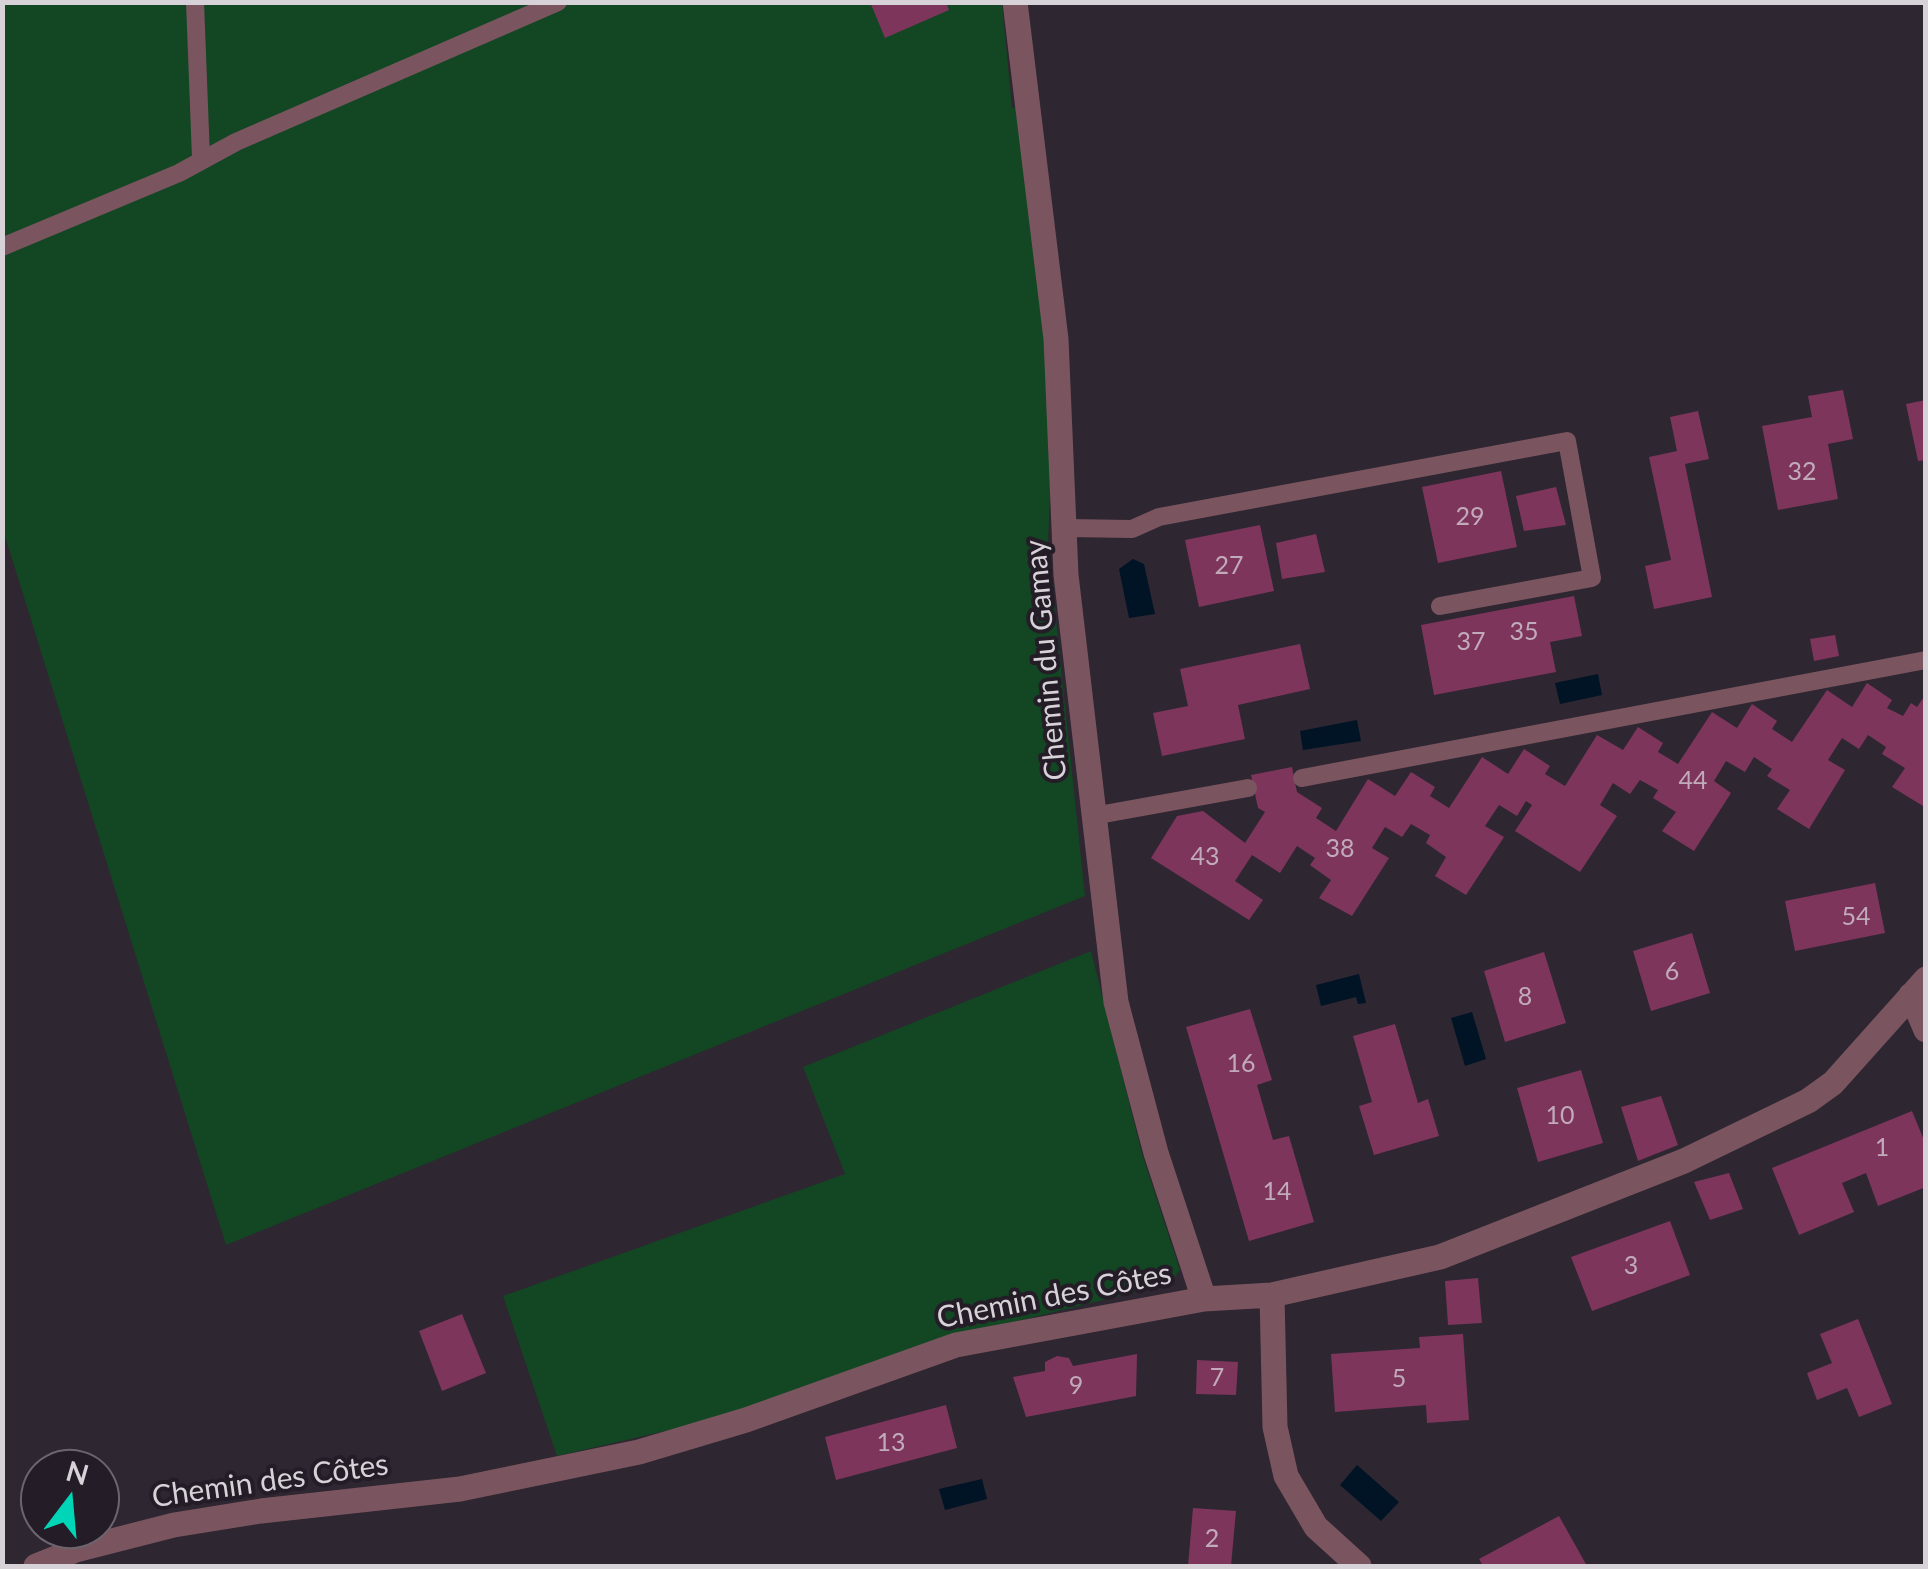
<!DOCTYPE html>
<meta charset="utf-8">
<style>
body{margin:0}
#map{position:relative;width:1928px;height:1569px;overflow:hidden;background:#2e2631;font-family:Lato,sans-serif}
canvas{display:block}
.frame{position:absolute;inset:0;border:5px solid #d7d1d8;pointer-events:none}
.north{position:absolute;left:20px;top:1449px;width:100px;height:100px;box-sizing:border-box;background:#241d27;border:2px solid #6c656e;border-radius:50%;rotate:16deg;font-size:28px;font-weight:700;line-height:40px;text-align:center;color:#d7d1d8}
.north::after{content:'';display:block;margin:auto;width:35px;height:45px;background:#00d5b7;clip-path:polygon(50% 0,100% 100%,50% 72%,0 100%)}
</style>
<div id="map">
<canvas width="1928" height="1569"></canvas>
<div class="frame"></div>
<div class="north">N</div>
</div>
<script>
const ctx = document.querySelector('canvas').getContext('2d');
ctx.lineJoin = 'round';
function fillPath(path, color) { ctx.fillStyle = color; ctx.fill(path, 'evenodd'); }
const poly = rows => new Path2D(rows.map(r => 'M' + r).join(''));
function trace(path, color, width, dash) { ctx.strokeStyle = color; ctx.lineWidth = width; ctx.lineCap = dash ? 'butt' : 'round'; ctx.setLineDash(dash || []); ctx.stroke(path); }
function write(font, color, halo, rows, align = 'center') {
  ctx.font = font + ' Lato,sans-serif'; ctx.lineWidth = 8; ctx.setLineDash([]); ctx.textBaseline = 'middle'; ctx.strokeStyle = halo; ctx.fillStyle = color; for (const [text, x, y, turn = 0] of rows) {
    ctx.save(); ctx.translate(x, y); ctx.rotate((+turn || 0) * Math.PI / 180); ctx.textAlign = isNaN(turn) ? turn : align; if (halo) ctx.strokeText(text, 0, 0); ctx.fillText(text, 0, 0); ctx.restore();
  }
}
const green = poly([
 [3,3,1002,3,1012,108,1028,103,1056,339,1048,544,1085,896,226,1245,3,530],
 [1091,951,1142,1154,1180,1270,1169,1284,956,1336,743,1413,557,1456,503,1296,845,1174,803,1067]
]);
const water = poly([
 [1133,559,1144,564,1155,614,1129,618,1119,569],
 [1598,674,1602,695,1560,704,1555,683],
 [1357,720,1361,741,1303,750,1300,731],
 [1359,974,1366,1003,1358,1004,1356,997,1321,1006,1316,985],
 [1472,1012,1486,1059,1465,1066,1451,1018],
 [1357,1465,1399,1502,1381,1521,1340,1485],
 [982,1479,987,1499,945,1510,939,1489]
]);
const building = poly([
 [870,2,946,2,949,10,885,38],
 [1843,390,1853,439,1828,444,1838,499,1778,510,1762,426,1812,417,1808,396],
 [1926,400,1926,460,1918,461,1906,404],
 [1698,411,1709,459,1685,464,1712,597,1654,609,1645,566,1671,560,1649,457,1677,451,1670,417],
 [1501,471,1517,547,1438,563,1422,487],
 [1556,487,1566,525,1524,531,1516,496],
 [1260,525,1274,591,1199,607,1185,540],
 [1316,534,1325,572,1282,579,1276,543],
 [1574,596,1582,636,1550,642,1556,672,1434,695,1421,625],
 [1835,635,1839,656,1814,661,1810,639],
 [1300,644,1310,689,1238,705,1245,739,1162,756,1153,713,1188,706,1180,669],
 [1867,683,1892,700,1887,708,1903,716,1911,703,1917,707,1926,694,1923,806,1892,787,1905,768,1882,754,1886,747,1868,735,1859,749,1842,738,1828,760,1845,770,1809,829,1777,809,1790,790,1767,776,1772,769,1754,757,1745,772,1726,761,1714,781,1731,793,1694,851,1662,831,1676,812,1653,798,1658,790,1640,780,1630,794,1613,783,1600,805,1617,816,1580,872,1515,831,1532,805,1526,801,1517,816,1499,805,1485,826,1504,837,1466,895,1435,876,1446,857,1426,843,1430,835,1411,824,1402,837,1385,827,1372,848,1389,858,1352,916,1319,898,1331,880,1310,865,1315,858,1297,846,1280,873,1252,855,1235,881,1263,900,1249,920,1151,858,1177,816,1203,811,1245,843,1265,812,1258,808,1251,775,1292,767,1297,792,1322,808,1316,818,1336,831,1368,779,1395,796,1411,772,1435,787,1430,796,1449,808,1482,757,1508,774,1524,749,1550,766,1545,774,1565,786,1597,735,1623,750,1638,727,1663,743,1658,752,1678,764,1712,712,1737,728,1752,704,1777,721,1772,729,1792,742,1827,690,1852,707],
 [1875,883,1885,933,1795,951,1785,901],
 [1692,933,1710,993,1651,1011,1633,951],
 [1544,952,1566,1023,1505,1042,1484,971],
 [1250,1009,1272,1080,1257,1085,1273,1140,1289,1136,1314,1222,1249,1241,1186,1027],
 [1395,1024,1418,1103,1428,1099,1439,1136,1374,1155,1359,1106,1372,1102,1353,1036],
 [1581,1070,1603,1143,1538,1162,1517,1088],
 [1661,1096,1678,1145,1638,1161,1621,1107],
 [1912,1111,1926,1145,1926,1187,1878,1206,1866,1173,1842,1183,1854,1212,1799,1235,1772,1168],
 [1729,1173,1743,1209,1710,1220,1694,1182],
 [1670,1221,1690,1275,1592,1311,1571,1257],
 [1478,1278,1482,1323,1448,1325,1445,1281],
 [462,1314,486,1373,442,1391,419,1331],
 [1858,1319,1892,1404,1859,1417,1847,1388,1817,1400,1807,1373,1832,1363,1820,1334],
 [1463,1334,1469,1420,1427,1423,1426,1405,1335,1412,1331,1354,1420,1348,1419,1337],
 [1137,1354,1136,1396,1026,1417,1013,1377,1045,1371,1045,1362,1057,1356,1069,1358,1073,1366],
 [1197,1360,1238,1362,1236,1395,1196,1394],
 [946,1405,957,1448,836,1480,825,1437],
 [1193,1508,1236,1511,1231,1566,1188,1566],
 [1559,1516,1587,1566,1483,1566,1479,1559]
]);
const lane = poly([
 [195,2,201,158],
 [2,247,179,173,236,142,558,2],
 [1066,528,1132,529,1159,517,1567,441,1592,578,1440,606],
 [1302,778,1926,660],
 [1093,816,1248,788]
]);
const street = poly([
 [1015,2,1056,339,1066,575,1116,1002,1156,1153,1204,1299],
 [1911,995,1926,1030],
 [1272,1295,1275,1427,1286,1476,1316,1527,1359,1566],
 [36,1566,76,1550,174,1525,261,1511,460,1489,639,1452,746,1420,956,1345,1204,1299,1272,1295,1440,1257,1684,1161,1808,1101,1833,1083,1926,979]
]);
const numberNames = [
 ["32",1802,472],
 ["29",1470,517],
 ["27",1229,566],
 ["35",1524,632],
 ["37",1471,642],
 ["44",1693,781],
 ["38",1340,849],
 ["43",1205,857],
 ["54",1856,917],
 ["6",1672,972],
 ["8",1525,997],
 ["16",1241,1064],
 ["10",1560,1116],
 ["1",1882,1148],
 ["14",1277,1192],
 ["3",1631,1266],
 ["7",1217,1378],
 ["5",1399,1379],
 ["9",1076,1386],
 ["13",891,1443],
 ["2",1212,1539]
];
const streetNames = [
 ["Chemin du Gamay",1046,660,-95],
 ["Chemin des Côtes",1054,1296,-11],
 ["Chemin des Côtes",270,1481,-8]
];
fillPath(green, '#134623');
fillPath(water, '#011425');
fillPath(building, '#7e355c');
trace(lane, '#7a555f', 18);
trace(street, '#7a555f', 25);
write('25px', '#c1aab9', null, numberNames);
write('30px', '#d7d1d8', '#241d27', streetNames);
</script>
